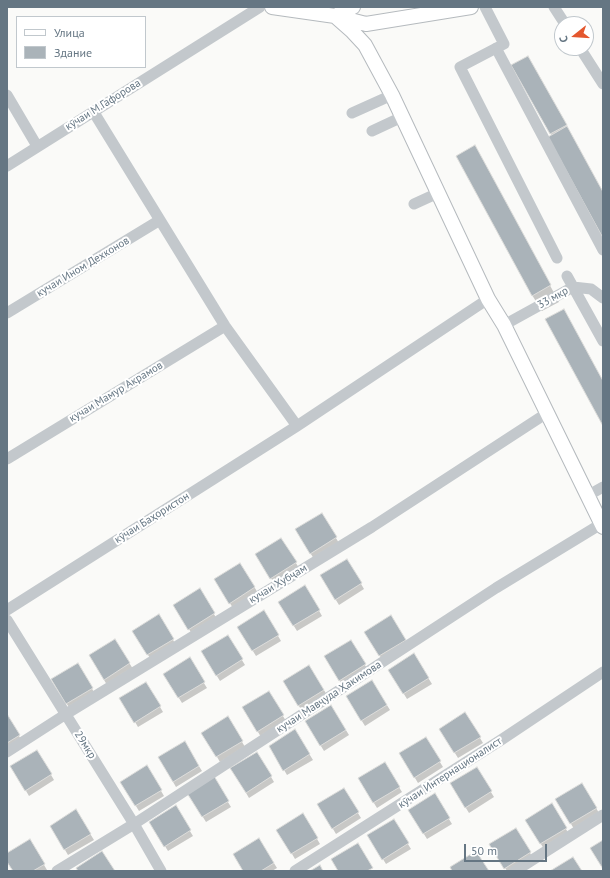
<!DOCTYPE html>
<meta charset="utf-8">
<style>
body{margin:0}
#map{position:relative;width:610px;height:878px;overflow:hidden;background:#fafaf8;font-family:"PT Sans",sans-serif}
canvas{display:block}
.frame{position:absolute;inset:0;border:8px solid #657683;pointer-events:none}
.legend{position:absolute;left:16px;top:16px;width:130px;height:52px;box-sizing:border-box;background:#fff;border:1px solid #c1c8cd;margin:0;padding:5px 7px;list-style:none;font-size:12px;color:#657683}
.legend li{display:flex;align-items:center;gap:8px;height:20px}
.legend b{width:20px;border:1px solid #c1c8cd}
.north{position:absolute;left:554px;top:16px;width:40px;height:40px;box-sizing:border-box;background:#fff;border:1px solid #c1c8cd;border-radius:50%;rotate:253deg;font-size:11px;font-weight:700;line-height:16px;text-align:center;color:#657683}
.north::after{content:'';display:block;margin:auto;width:14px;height:18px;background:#e4572e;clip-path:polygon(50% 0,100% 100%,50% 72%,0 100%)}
.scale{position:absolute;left:464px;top:844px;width:83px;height:18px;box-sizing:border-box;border:2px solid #657683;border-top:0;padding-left:5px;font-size:12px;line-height:14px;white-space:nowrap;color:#657683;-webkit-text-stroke:3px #fff;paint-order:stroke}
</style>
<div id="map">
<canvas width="610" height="878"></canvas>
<div class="frame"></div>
<ul class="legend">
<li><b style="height:5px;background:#fff"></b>Улица</li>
<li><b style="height:11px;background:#aab3b9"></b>Здание</li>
</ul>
<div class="north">С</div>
<div class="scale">50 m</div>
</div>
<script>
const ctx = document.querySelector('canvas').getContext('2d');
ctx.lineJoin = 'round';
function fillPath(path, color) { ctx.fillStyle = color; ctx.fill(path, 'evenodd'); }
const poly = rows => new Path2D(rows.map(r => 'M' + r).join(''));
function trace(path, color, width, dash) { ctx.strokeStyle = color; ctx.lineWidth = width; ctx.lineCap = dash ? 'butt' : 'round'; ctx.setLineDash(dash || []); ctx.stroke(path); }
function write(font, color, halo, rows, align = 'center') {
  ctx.font = font + ' "PT Sans",sans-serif'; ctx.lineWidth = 4; ctx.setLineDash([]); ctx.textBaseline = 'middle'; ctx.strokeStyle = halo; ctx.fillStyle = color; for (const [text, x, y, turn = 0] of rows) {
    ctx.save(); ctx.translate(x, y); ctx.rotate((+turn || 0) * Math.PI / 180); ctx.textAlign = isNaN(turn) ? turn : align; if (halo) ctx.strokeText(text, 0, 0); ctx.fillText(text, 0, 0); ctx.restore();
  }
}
const shadow = poly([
 [527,57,603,193,603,236,552,136,513,65],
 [483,162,559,302,542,311,532,295],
 [321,514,339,543,314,559,296,530],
 [281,539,299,568,274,583,256,554],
 [347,560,364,589,339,605,321,576],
 [240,564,258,593,233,608,215,580],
 [305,586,322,616,297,631,279,602],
 [199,590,217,619,192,634,174,605],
 [264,612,281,641,256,656,238,627],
 [159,616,176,645,151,660,134,631],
 [390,616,408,646,383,661,365,632],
 [227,636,245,665,220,681,202,652],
 [115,640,133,669,107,685,90,656],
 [350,641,368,670,343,686,325,657],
 [414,655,432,684,407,699,389,670],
 [189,659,207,688,182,703,164,674],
 [78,664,95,694,70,709,52,680],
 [309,666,327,695,302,711,284,682],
 [372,681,390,710,365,726,347,697],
 [146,683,163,712,138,727,121,698],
 [268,692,286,721,261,737,243,707],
 [331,706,349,735,324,751,306,722],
 [465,713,483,743,458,758,440,729],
 [7,716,22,741,7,750],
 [228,718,245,747,220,762,203,733],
 [295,731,313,760,287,775,270,746],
 [425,738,443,767,418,783,400,753],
 [184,742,202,771,176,787,159,758],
 [37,751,54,780,29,796,12,767],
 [257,753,274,782,249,798,232,769],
 [384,763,402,792,377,808,359,779],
 [147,767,164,796,139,811,121,782],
 [476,768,494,797,469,813,451,784],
 [213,778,231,807,206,822,188,793],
 [582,784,599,813,574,829,557,800],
 [343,789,361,818,336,834,318,804],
 [434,795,452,824,427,839,409,810],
 [551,805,569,834,544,849,526,820],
 [175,807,193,836,168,851,150,822],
 [76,811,94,840,68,855,51,826],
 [303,815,320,844,295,859,278,830],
 [393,820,411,849,386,864,368,835],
 [516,829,533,858,512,871,507,871,491,844],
 [259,839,277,868,272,871,244,871],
 [30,841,47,870,45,871,14,871,7,860,7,854]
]);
const building = poly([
 [528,56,567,125,550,134,511,65,528,56],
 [567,126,603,192,603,238,548,137,567,126],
 [475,145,551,285,532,296,456,156,475,145],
 [564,309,603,381,603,426,545,319,564,309],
 [322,513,337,537,310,554,295,529,322,513],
 [281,538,297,562,270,579,255,554,281,538],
 [347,559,362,583,335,600,320,575,347,559],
 [240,563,255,587,229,604,214,579,240,563],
 [305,585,320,610,293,626,278,602,305,585],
 [200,588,215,613,188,630,173,605,200,588],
 [264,610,279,635,252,651,237,627,264,610],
 [159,614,174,639,147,655,132,631,159,614],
 [391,615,406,640,379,656,364,632,391,615],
 [228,635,243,659,216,676,201,651,228,635],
 [115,639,130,663,104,680,89,655,115,639],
 [351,640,366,664,339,681,324,656,351,640],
 [414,653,429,678,403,694,388,670,414,653],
 [190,657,205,682,178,698,163,674,190,657],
 [78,663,93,688,66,704,51,679,78,663],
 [309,665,324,690,298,706,283,681,309,665],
 [372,680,387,705,361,721,346,696,372,680],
 [146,682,161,706,134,723,119,698,146,682],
 [269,691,284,715,257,732,242,707,269,691],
 [331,705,346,730,320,746,305,721,331,705],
 [465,712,481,737,454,753,439,729,465,712],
 [7,714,20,735,7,743,7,714],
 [228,716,243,741,216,757,201,733,228,716],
 [295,729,310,754,283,771,269,746,295,729],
 [426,737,441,761,414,778,399,753,426,737],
 [185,741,199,766,173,782,158,757,185,741],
 [37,750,52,774,25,791,10,766,37,750],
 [257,752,272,776,246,793,230,768,257,752],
 [385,762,400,787,373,803,358,778,385,762],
 [147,765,162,790,135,806,120,782,147,765],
 [477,767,492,791,465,808,450,783,477,767],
 [214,776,229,801,202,817,187,793,214,776],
 [582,783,597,808,570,824,555,799,582,783],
 [344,788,359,812,332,829,317,804,344,788],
 [435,793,450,818,423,834,408,810,435,793],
 [552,803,567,828,540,844,525,820,552,803],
 [176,805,191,830,164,847,149,822,176,805],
 [76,809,91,834,64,850,50,826,76,809],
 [303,813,318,838,291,854,276,830,303,813],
 [394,819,409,843,382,860,367,835,394,819],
 [516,828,531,852,504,869,489,844,516,828],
 [259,838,274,863,261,871,243,871,233,854,259,838],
 [30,839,45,864,33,871,13,871,7,862,7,853,30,839],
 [603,840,603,869,590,848,603,840],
 [358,843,373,868,367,871,338,871,331,859,358,843],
 [102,851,115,871,78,871,76,868,102,851],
 [476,851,489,871,452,871,450,867,476,851],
 [573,857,582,871,550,871,573,857],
 [320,865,323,871,310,871,320,865]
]);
const minor = poly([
 [485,7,504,44,460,67,557,258],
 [554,7,565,24],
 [496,48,603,250],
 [580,48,603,84],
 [7,95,37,146],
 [93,111,225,326,297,426],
 [352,113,392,95],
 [372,131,402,117],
 [7,166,260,7],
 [414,204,438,193],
 [567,276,603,341],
 [7,313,160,220],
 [504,325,573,287,591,289,603,298],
 [7,459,225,326],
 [587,496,603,487],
 [7,610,297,426,488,299],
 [7,620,134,824,161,871],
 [7,752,66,714,372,527,547,413],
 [57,871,134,824,496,588,601,524],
 [295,871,501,740,603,672],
 [515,871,603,815]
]);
const major = poly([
 [272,7,335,16,366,24,471,7],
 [335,16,352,31,365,45,392,95,488,299,504,325,603,527],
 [335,16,353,7]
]);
const streetNames = [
 ["кӯчаи М.Гафорова",103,105,-32],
 ["кучаи Ином Дехконов",83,267,-31],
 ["33 мкр",553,298,-29],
 ["кучаи Мамур Акрамов",116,392,-31],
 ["кӯчаи Баҳористон",152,518,-32],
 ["кучаи Хубҷам",278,584,-31],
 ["кучаи Мавҷуда Ҳакимова",329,697,-33],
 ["29мкр",85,745,58],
 ["кӯчаи Интернационалист",450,773,-33]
];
fillPath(shadow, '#0003');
fillPath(building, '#aab3b9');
trace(building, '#dcdcda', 1);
trace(major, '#b5babe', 16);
trace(minor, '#c3c8cc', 11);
trace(major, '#fff', 14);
write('11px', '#657683', '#fff', streetNames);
</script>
